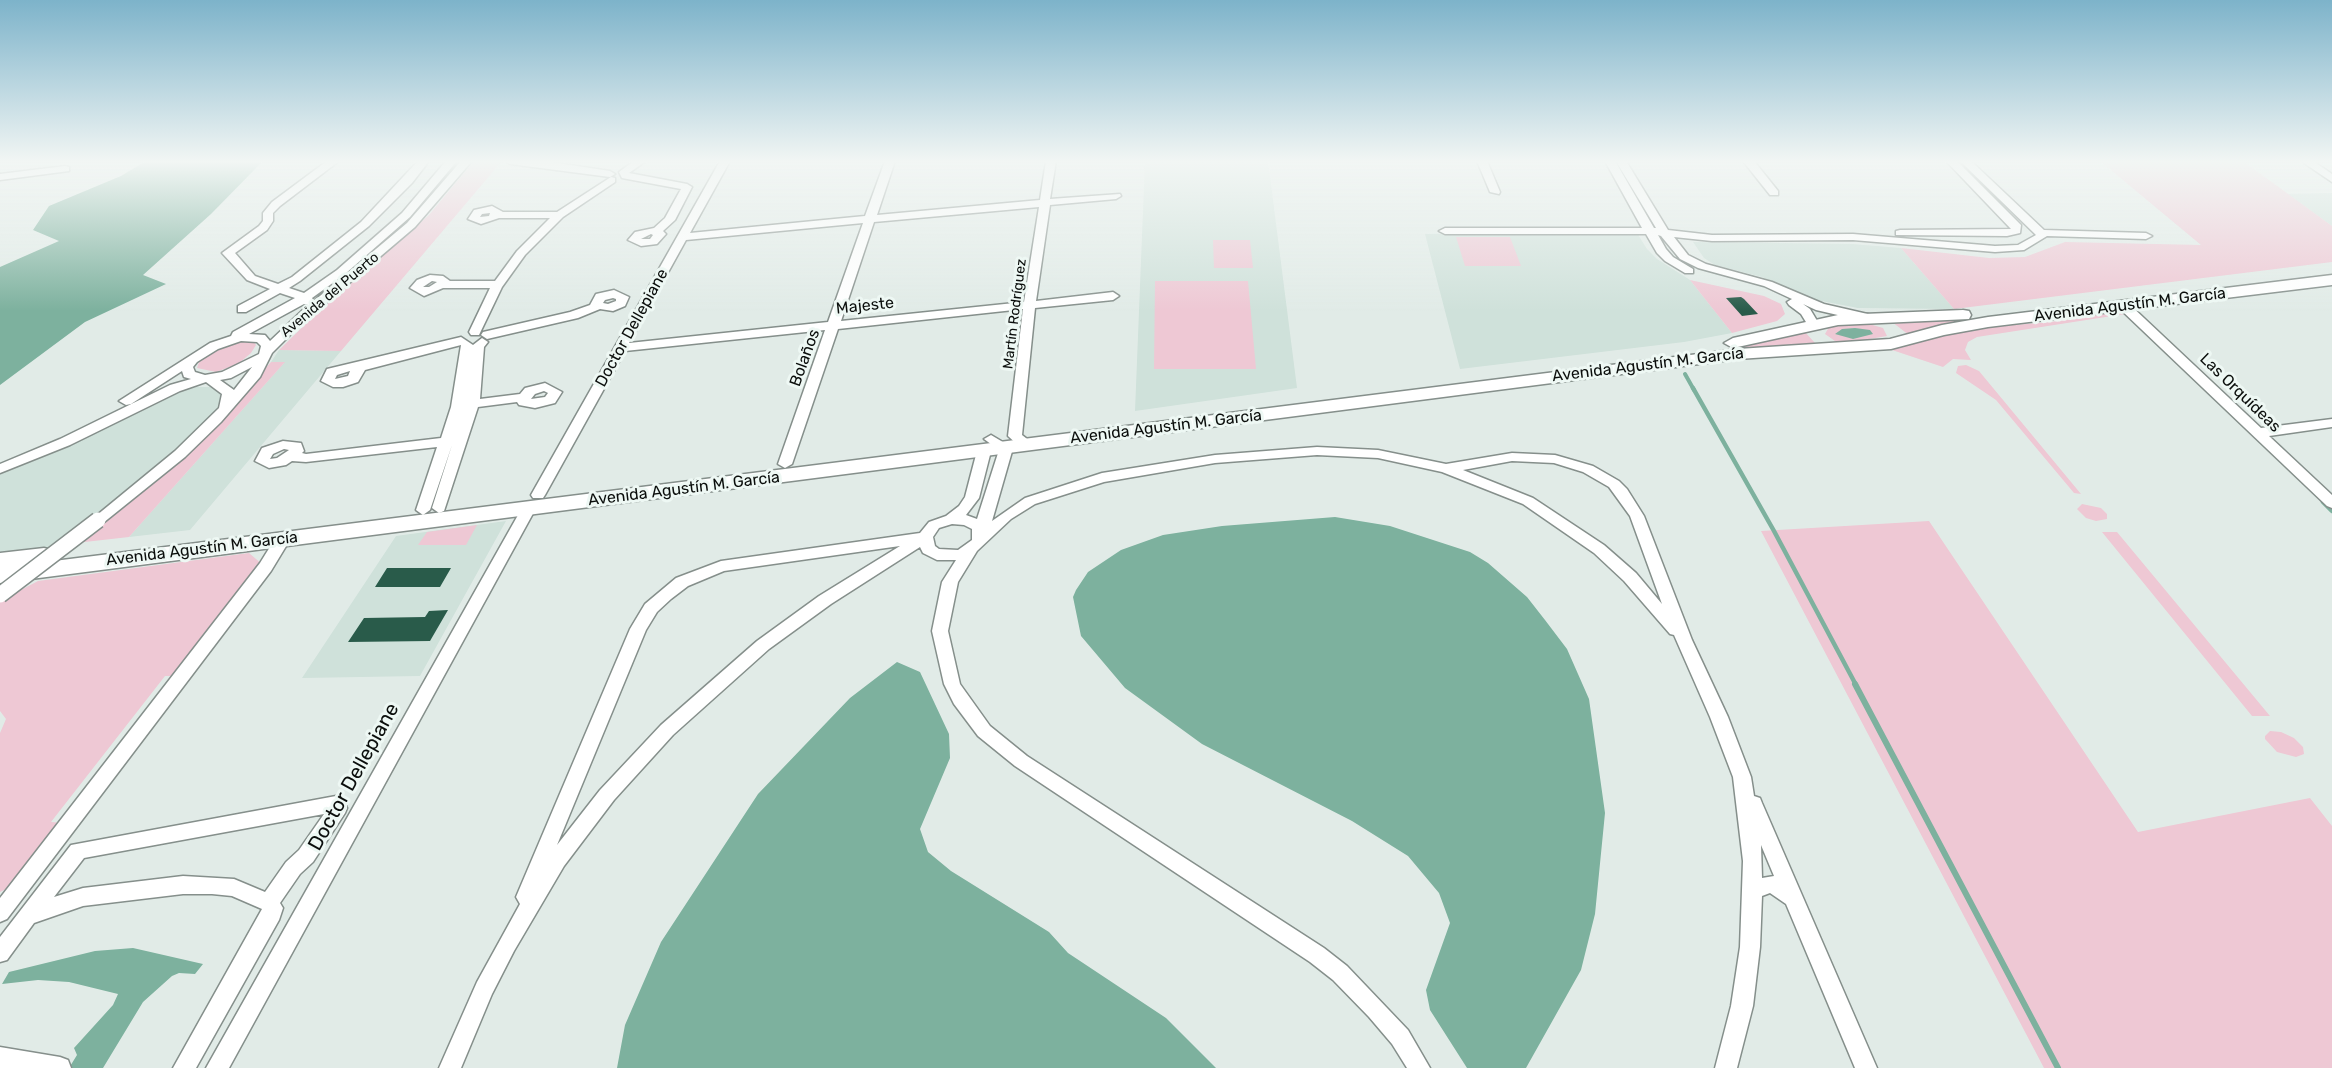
<!DOCTYPE html>
<meta charset="utf-8">
<style>
body{margin:0}
canvas{display:block;background:#e1ebe7}
</style>
<canvas width="2332" height="1068"></canvas>
<script>
const ctx = document.querySelector('canvas').getContext('2d');
ctx.lineJoin = 'round';
function fillPath(path, color) { ctx.fillStyle = color; ctx.fill(path, 'evenodd'); }
const poly = rows => new Path2D(rows.map(r => 'M' + r).join(''));
function trace(path, color, width, dash) { ctx.strokeStyle = color; ctx.lineWidth = width; ctx.lineCap = dash ? 'butt' : 'round'; ctx.setLineDash(dash || []); ctx.stroke(path); }
function write(font, color, halo, rows, align = 'center') {
  ctx.font = font + ' Rubik,sans-serif'; ctx.lineWidth = 6; ctx.setLineDash([]); ctx.textBaseline = 'middle'; ctx.strokeStyle = halo; ctx.fillStyle = color; for (const [text, x, y, turn = 0] of rows) {
    ctx.save(); ctx.translate(x, y); ctx.rotate((+turn || 0) * Math.PI / 180); ctx.textAlign = isNaN(turn) ? turn : align; if (halo) ctx.strokeText(text, 0, 0); ctx.fillText(text, 0, 0); ctx.restore();
  }
}
const built = poly([
 [1145,161,1268,161,1297,388,1135,411],
 [2332,193,2332,226,2288,194],
 [1637,233,1647,249,1657,259,1690,280,1732,333,1684,342,1460,369,1425,234],
 [1693,242,1852,244,1901,248,1954,309,1858,308,1806,298,1762,277,1715,265,1704,258],
 [279,350,341,351,190,530,129,537,284,363,271,362],
 [196,387,216,387,222,390,223,400,217,411,168,459,48,553,0,557,0,473,49,454,173,393],
 [506,521,420,676,302,678,396,536]
]);
const green = poly([
 [474,161,502,161,341,351,279,350,317,313,429,215],
 [2100,161,2243,161,2332,226,2332,262,1954,309,1901,248,1989,258,2025,257,2065,242,2201,245],
 [1456,237,1510,237,1521,266,1465,266],
 [1213,240,1250,240,1253,268,1214,268],
 [2332,274,2332,277,1909,335,1892,322,1972,319],
 [1690,280,1764,296,1781,304,1785,314,1777,321,1732,333],
 [1155,281,1248,281,1256,369,1154,369],
 [2114,312,2125,314,1977,337,1968,342,1965,350,1971,360,1953,359,1943,367,1889,349,1964,329,2051,322],
 [1869,324,1883,328,1887,336,1846,343,1835,341,1825,334,1829,327],
 [1800,332,1805,332,1815,343,1277,408,1698,354,1739,347],
 [241,340,253,341,256,345,251,353,238,364,216,372,197,368,200,359,216,349],
 [271,362,285,362,129,537,76,543,227,411],
 [1966,365,1979,371,2081,494,2074,493,1996,400,1956,373,1958,366],
 [2082,504,2101,508,2107,514,2107,519,2096,521,2086,518,2077,509],
 [1929,521,2138,832,2310,798,2332,826,2332,1068,2044,1068,1761,531],
 [477,525,466,545,418,545,427,532],
 [2102,532,2117,532,2270,716,2252,716],
 [249,553,263,565,177,676,165,676,51,822,64,823,18,883,0,892,0,733,6,719,0,711,0,601,38,581],
 [2270,731,2281,732,2294,738,2303,747,2304,754,2296,757,2277,752,2265,739,2265,736]
]);
const water = poly([
 [146,161,263,161,211,214,143,275,166,284,85,322,0,385,0,267,59,241,33,230,49,206,121,176],
 [1855,328,1870,330,1873,334,1853,339,1835,334,1842,329],
 [1335,517,1390,526,1470,552,1488,563,1527,597,1545,620,1567,649,1589,699,1605,813,1595,914,1581,970,1526,1068,1467,1068,1430,1010,1426,990,1450,923,1439,893,1408,856,1352,821,1202,744,1125,688,1081,636,1073,597,1076,590,1088,572,1121,550,1163,535,1222,526],
 [897,662,920,672,949,734,950,758,920,829,928,852,951,871,1049,932,1068,953,1166,1018,1216,1068,617,1068,625,1025,661,942,758,794,850,698],
 [133,948,203,964,195,974,179,973,172,976,143,1002,103,1068,69,1068,77,1055,74,1048,113,1005,118,994,69,982,38,980,2,984,9,972,95,951]
]);
const streamFar2 = poly([
 [1685,374,1694,390]
]);
const streamFar1 = poly([
 [1693,388,1774,531,1856,685],
 [2323,502,2332,511]
]);
const stream = poly([
 [1855,684,2058,1068]
]);
const building = poly([
 [1741,297,1744,299,1758,314,1742,316,1726,298],
 [387,568,451,568,440,587,375,587],
 [448,610,430,641,348,642,364,618,425,617,429,611]
]);
const minor = poly([
 [327,161,339,161,280,206,273,213,273,221,267,230,235,253,255,276,278,284,292,277,361,222,418,161,429,161,412,183,369,226,300,281,289,288,304,293,337,270,402,213,446,161,457,161,410,217,345,274,312,298,314,301,407,223,461,161,472,161,415,227,301,324,272,353,260,377,221,422,185,457,103,523,93,523,91,520,175,451,219,408,222,394,206,382,180,391,70,445,0,473,0,464,60,439,170,385,191,379,184,377,182,371,131,404,126,405,119,401,210,343,231,336,233,332,295,298,280,293,246,312,238,312,238,306,270,289,247,280,222,253,259,226,263,221,263,213,272,202,327,161],
 [304,304,308,305,270,341,265,335,249,334,304,304],
 [241,341,257,342,261,346,259,354,222,372,205,375,195,372,193,367,197,362,218,349,241,341],
 [252,367,234,390,220,380,231,378,252,367],
 [505,161,544,161,610,171,615,174,610,177,510,164,505,161],
 [634,161,646,161,629,173,687,184,692,187,675,220,663,231,666,234,657,244,641,246,628,240,635,232,654,228,665,218,681,189,622,178,619,172,634,161],
 [651,234,653,235,650,239,641,239,651,234],
 [720,161,730,161,690,233,865,216,885,161,895,161,877,215,1040,200,1046,161,1056,161,1050,199,1120,194,1121,196,1116,199,1050,205,1036,301,1113,292,1119,296,1113,300,1035,308,1022,435,1031,442,1033,445,1031,448,1021,448,1008,436,1023,309,838,329,792,464,785,468,778,464,825,330,625,351,545,495,543,498,533,498,531,495,720,161],
 [1039,207,1024,302,841,321,874,222,1039,207],
 [863,223,828,322,629,343,686,240,863,223],
 [1477,161,1487,161,1500,192,1499,194,1490,192,1477,161],
 [1605,161,1615,161,1654,228,1656,228,1616,161,1626,161,1668,230,1712,235,1853,234,1995,246,2018,245,2036,235,1960,161,1971,161,2044,230,2146,233,2152,236,2146,239,2047,236,2024,250,1995,252,1853,240,1712,241,1674,237,1688,255,1706,264,1772,282,1824,304,1872,315,1874,318,1868,322,1816,310,1803,304,1810,309,1819,324,1813,328,1809,327,1801,314,1789,305,1787,302,1792,299,1764,286,1698,268,1680,259,1661,236,1658,235,1666,249,1673,257,1693,269,1693,273,1685,273,1665,261,1657,253,1646,234,1445,234,1439,231,1445,228,1642,228,1605,161],
 [1743,161,1754,161,1778,191,1778,195,1770,195,1743,161],
 [1946,161,1957,161,2021,225,2020,233,2007,236,1896,235,1896,231,1900,230,2011,229,1946,161],
 [2301,161,2313,161,2332,174,2332,182,2301,161],
 [65,166,69,167,69,171,0,180,0,174,65,166],
 [611,177,615,178,615,182,563,217,525,255,502,287,479,335,471,335,469,332,490,288,443,288,424,296,410,288,417,280,430,275,443,276,450,281,495,281,517,251,550,218,499,218,481,224,468,219,474,210,492,206,503,212,557,212,611,177],
 [490,213,489,216,480,217,482,214,490,213],
 [432,281,437,282,429,287,423,287,432,281],
 [614,290,629,297,625,306,613,311,600,309,578,318,487,339,481,335,483,332,570,312,590,305,596,294,614,290],
 [613,298,616,299,616,301,608,304,603,303,605,300,613,298],
 [2124,302,2128,303,2261,428,2332,419,2332,427,2269,436,2332,495,2332,508,2327,506,2120,309,2120,303,2124,302],
 [461,337,473,345,482,338,488,342,484,347,480,399,520,394,525,388,545,383,562,392,555,403,535,408,519,405,517,402,478,407,444,511,439,513,432,508,452,445,430,510,423,515,416,510,437,447,306,462,292,461,286,465,269,468,255,461,262,448,283,441,301,443,304,451,302,453,306,454,441,438,451,407,461,345,365,370,358,382,343,387,333,387,321,381,327,369,461,337],
 [350,371,348,376,335,379,337,375,350,371],
 [544,391,548,393,545,397,531,399,535,394,544,391],
 [284,449,289,450,277,458,270,459,273,454,284,449],
 [991,435,1013,448,992,521,1025,498,1102,473,1215,455,1317,447,1378,450,1446,464,1512,453,1555,455,1593,466,1619,481,1627,489,1644,516,1692,640,1728,717,1751,777,1754,796,1760,798,1762,803,1877,1068,1855,1068,1786,904,1770,893,1762,896,1760,947,1753,1006,1737,1068,1715,1068,1731,1006,1740,947,1743,861,1733,777,1710,717,1674,635,1670,634,1624,581,1594,553,1523,504,1442,472,1378,458,1317,455,1215,463,1104,482,1035,504,1011,519,977,551,958,582,948,631,960,684,990,726,1027,756,1324,948,1347,966,1408,1030,1430,1068,1407,1068,1392,1044,1369,1017,1333,980,1310,962,1015,766,978,736,954,704,944,684,932,631,942,582,956,560,937,560,923,553,920,547,831,604,769,649,673,735,614,800,564,866,514,951,492,994,461,1068,439,1068,477,982,520,904,516,897,630,629,645,604,676,578,721,561,920,533,929,522,946,516,959,506,965,497,977,451,984,447,991,451,979,498,966,515,977,519,999,450,984,439,991,435],
 [1512,461,1554,463,1583,472,1609,487,1630,516,1662,604,1636,573,1604,545,1533,498,1463,470,1512,461],
 [952,524,964,525,972,529,972,540,958,550,939,549,935,546,933,537,939,528,952,524],
 [900,546,819,596,757,641,661,725,600,790,557,845,646,630,657,612,671,599,688,586,724,571,900,546],
 [1761,845,1774,876,1762,878,1761,845],
 [529,503,536,508,229,1068,206,1068,522,508,529,503],
 [283,533,291,538,271,571,7,919,0,922,0,898,260,563,278,534,283,533],
 [336,796,343,799,345,803,347,808,345,813,313,862,300,874,280,903,283,908,279,920,196,1068,173,1068,262,909,232,896,212,894,183,894,83,906,34,923,7,960,0,962,0,937,71,845,336,796],
 [324,814,299,850,286,862,265,892,234,879,183,876,83,888,54,897,84,858,324,814],
 [0,1047,60,1057,68,1060,71,1068,0,1068,0,1047]
]);
const secondary = poly([
 [2332,275,2332,285,1988,327,1944,335,1891,349,1738,359,0,583,0,567,10,566,0,567,0,553,44,548,52,550,55,555,46,562,1738,349,1890,339,1942,325,1988,317,2332,275],
 [1963,310,1969,311,1971,315,1969,319,1838,325,1733,348,1724,343,1733,338,1838,315,1963,310]
]);
const minorBridge = poly([
 [0,595,98,520]
]);
const farStreetnames = [
 ["Avenida del Puerto",330,295,-40],
 ["Martín Rodríguez",1015,314,-83]
];
const streetNames = [
 ["Avenida Agustín M. García",2130,305,-7],
 ["Majeste",865,306,-6],
 ["Doctor Dellepiane",632,328,-61],
 ["Bolaños",805,358,-70],
 ["Avenida Agustín M. García",1648,365,-7],
 ["Las Orquídeas",2240,393,44],
 ["Avenida Agustín M. García",1166,427,-7],
 ["Avenida Agustín M. García",684,489,-7],
 ["Avenida Agustín M. García",202,549,-7]
];
const nearStreetnames = [
 ["Doctor Dellepiane",354,777,-61]
];
fillPath(built, '#cfe1da');
fillPath(green, '#eec8d4');
fillPath(water, '#7db19e');
trace(streamFar2, '#7db19e', 4);
trace(streamFar1, '#7db19e', 4.5);
trace(stream, '#7db19e', 6);
fillPath(building, '#295b4a');
trace(minor, '#858f8b', 3);
trace(secondary, '#858f8b', 3);
fillPath(minor, '#fff');
fillPath(secondary, '#fff');
trace(minorBridge, '#858f8b', 18, []);
trace(minorBridge, '#fff', 15);
const sky = ctx.createLinearGradient(0, 0, 0, 311);
sky.addColorStop(0, '#7db3ca');
sky.addColorStop(0.52, '#f2f6f4');
sky.addColorStop(1, '#f2f6f400');
ctx.fillStyle = sky;
ctx.fillRect(0, 0, 2332, 311);
write('14px', '#0b0e0c', '#eef8f4', farStreetnames);
write('16px', '#0b0e0c', '#eef8f4', streetNames);
write('20px', '#0b0e0c', '#eef8f4', nearStreetnames);
</script>
